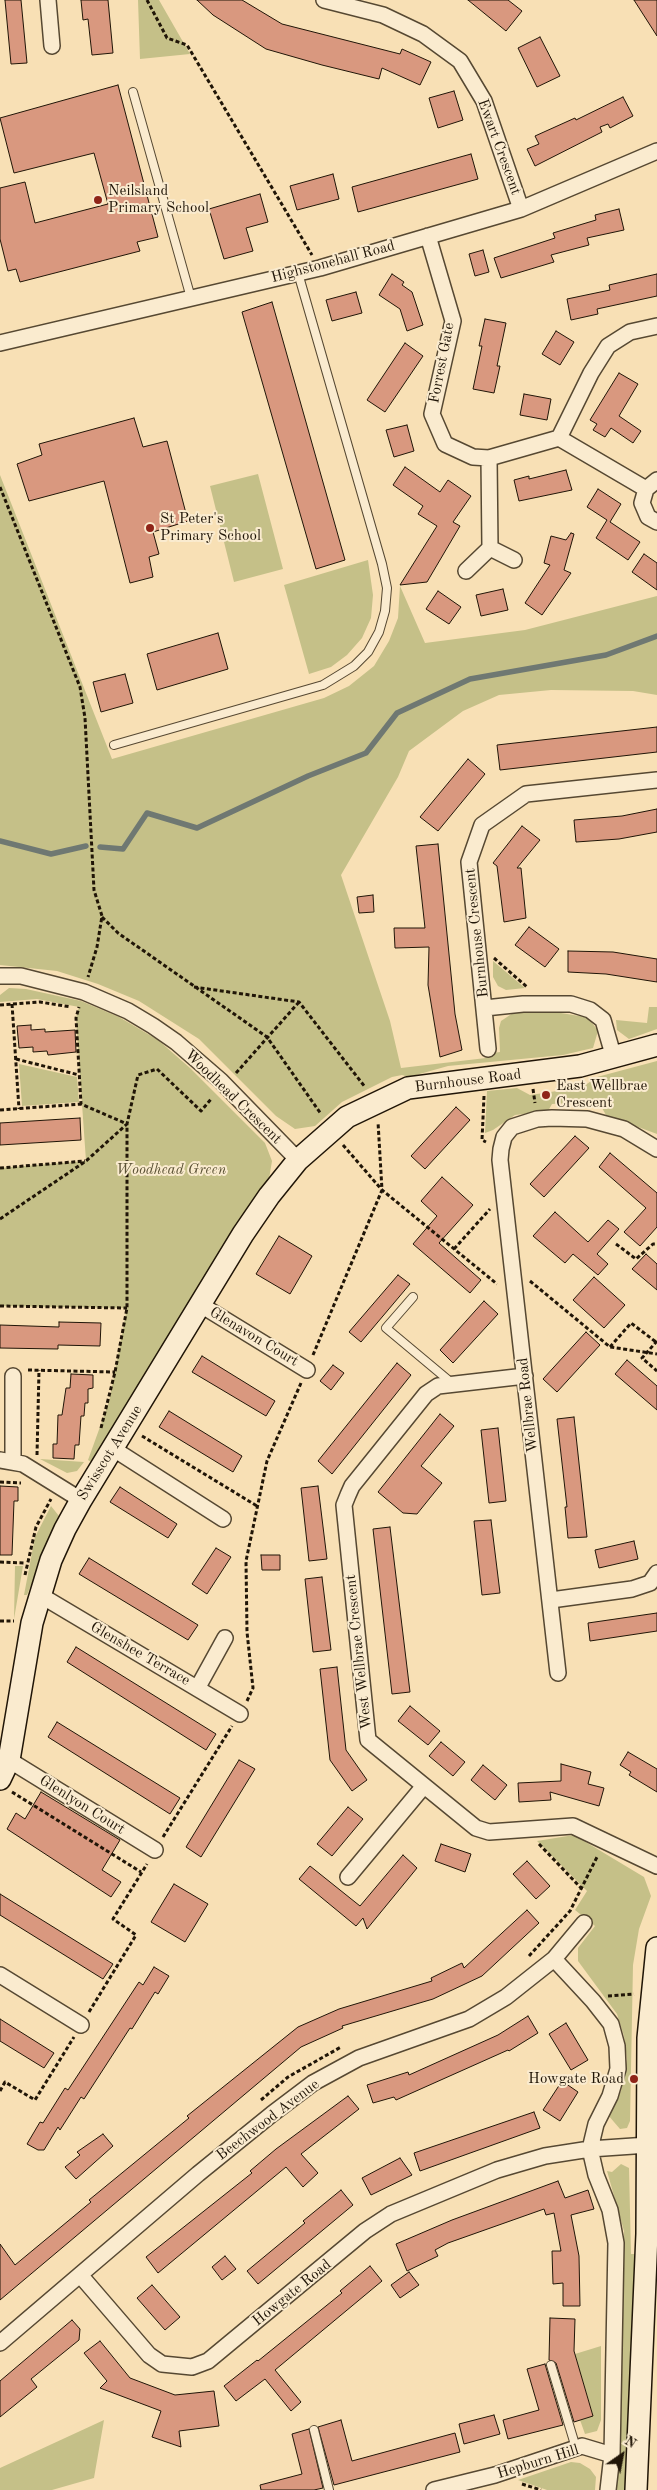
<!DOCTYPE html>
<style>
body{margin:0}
#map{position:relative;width:657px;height:2490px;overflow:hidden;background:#f8e0b5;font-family:"Old Standard TT",serif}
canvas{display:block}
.north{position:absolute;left:597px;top:2430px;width:50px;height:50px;-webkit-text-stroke:4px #faebcf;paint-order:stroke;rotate:33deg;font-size:14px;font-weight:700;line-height:20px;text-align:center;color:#201507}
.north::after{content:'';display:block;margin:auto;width:18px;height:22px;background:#201507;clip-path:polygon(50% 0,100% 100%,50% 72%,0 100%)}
</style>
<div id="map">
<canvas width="657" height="2490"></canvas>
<div class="north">N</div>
</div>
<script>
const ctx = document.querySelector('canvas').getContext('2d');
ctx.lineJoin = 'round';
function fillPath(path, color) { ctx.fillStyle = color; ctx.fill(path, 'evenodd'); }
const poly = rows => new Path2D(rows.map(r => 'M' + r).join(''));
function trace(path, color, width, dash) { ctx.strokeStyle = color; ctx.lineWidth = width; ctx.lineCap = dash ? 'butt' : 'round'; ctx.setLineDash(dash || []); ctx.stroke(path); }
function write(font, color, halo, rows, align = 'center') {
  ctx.font = font + ' "Old Standard TT",serif'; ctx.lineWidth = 4; ctx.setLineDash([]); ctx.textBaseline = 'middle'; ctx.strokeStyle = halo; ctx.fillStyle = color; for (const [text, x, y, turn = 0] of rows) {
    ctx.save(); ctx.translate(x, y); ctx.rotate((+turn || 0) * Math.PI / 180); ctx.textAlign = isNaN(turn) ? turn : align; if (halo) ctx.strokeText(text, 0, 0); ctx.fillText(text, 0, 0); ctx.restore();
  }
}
const green = poly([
 [138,0,159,0,190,54,140,59],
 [258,474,283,569,234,582,210,486],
 [0,475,112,759,324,698,349,686,374,666,389,641,398,618,400,586,425,643,525,630,657,596,657,695,633,691,551,690,499,695,463,711,409,751,398,777,341,875,390,1021,401,1068,486,1058,487,1054,500,1052,499,1028,501,1021,513,1013,555,1012,585,1017,590,1020,598,1031,593,1048,563,1055,448,1066,409,1077,402,1075,392,1077,342,1102,315,1126,295,1129,276,1116,199,1039,139,1001,98,984,57,971,0,965],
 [368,560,373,595,371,618,362,638,347,655,331,667,309,674,284,585],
 [493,961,525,988,506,990,498,986,493,977],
 [9,988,26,989,81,1001,119,1017,158,1040,190,1068,265,1143,272,1161,269,1179,236,1227,91,1462,88,1460,109,1402,127,1308,0,1306,0,1168,86,1161,76,1018,79,1007,37,999,0,1002,0,995],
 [649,1007,657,1007,657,1029,629,1039,617,1030,616,1020,647,1023],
 [657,1061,657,1134,606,1115,602,1108,570,1103,552,1104,548,1111,515,1115,493,1130,485,1133,487,1091,517,1088,530,1095,564,1090,584,1086,597,1077],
 [19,1064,77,1077,79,1102,22,1106],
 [40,1459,84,1462,77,1471,67,1473],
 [51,1506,59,1516,27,1595,24,1595,35,1537],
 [15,1566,23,1566,14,1619],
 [574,1835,644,1877,651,1896,639,1929,633,1965,630,2121,627,2128,620,2129,608,2115,621,2091,627,2059,624,2036,617,2014,578,1961,578,1948,595,1926,575,1910,587,1891,537,1841],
 [621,2164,629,2168,631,2254,636,2254,626,2476,625,2490,616,2490,621,2426,624,2231,607,2171,612,2172],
 [601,2346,601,2420,597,2431,585,2434,580,2420,593,2415,575,2354],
 [104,2420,94,2478,52,2490,0,2490,0,2468],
 [571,2462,580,2463,590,2469,596,2477,595,2490,547,2490,518,2480]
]);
const stream = poly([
 [0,841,51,854,86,846],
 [100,847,123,849,147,813,197,828,308,776,366,753,397,713,470,679,606,655,657,636]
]);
const building = poly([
 [5,0,21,0,27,63,11,64,5,0],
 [81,0,108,0,113,53,92,55,88,19,83,20,81,0],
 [197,0,242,0,282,24,400,54,402,49,431,62,420,85,382,68,379,79,322,65,266,49,213,15,197,0],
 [468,0,508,0,522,11,506,31,468,0],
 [634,0,657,0,657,36,641,11,634,0],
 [540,37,560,76,537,87,518,48,540,37],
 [118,85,158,237,137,242,140,251,20,282,16,269,8,271,0,239,0,188,25,182,35,223,108,204,94,153,14,173,0,118,118,85],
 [454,91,463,120,438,128,429,98,454,91],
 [623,97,633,116,610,128,608,124,600,127,602,132,535,166,527,149,539,144,535,136,575,118,576,120,623,97],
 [471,154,478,179,358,212,352,187,471,154],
 [333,174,339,199,297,210,290,186,333,174],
 [260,194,268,222,246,228,253,251,224,259,209,209,260,194],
 [619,209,624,230,587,238,589,245,551,255,554,262,501,278,494,258,555,238,553,233,596,220,595,215,619,209],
 [483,250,489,272,475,276,469,254,483,250],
 [392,274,404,282,402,285,412,292,423,325,407,331,400,309,379,295,392,274],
 [657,274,657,296,597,309,598,314,571,320,567,299,610,290,609,285,657,274],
 [356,292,362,313,332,321,326,300,356,292],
 [272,302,345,560,316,569,242,312,272,302],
 [485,319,506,323,497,366,500,366,494,393,473,389,482,346,479,346,485,319],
 [556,331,574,342,560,365,542,354,556,331],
 [405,343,423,356,385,412,367,400,405,343],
 [619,373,638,384,619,416,641,431,633,443,611,428,605,437,593,430,597,424,590,420,619,373],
 [524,394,551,399,547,420,520,415,524,394],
 [134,418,143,447,167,441,188,521,153,532,159,554,149,557,153,577,130,583,104,481,29,501,17,464,42,455,39,444,134,418],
 [407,425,414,451,394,457,386,430,407,425],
 [405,467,440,492,448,480,471,496,453,522,460,526,427,582,400,585,437,526,418,514,423,506,393,485,405,467],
 [566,470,572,490,519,501,514,480,529,476,529,479,566,470],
 [598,489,621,504,610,522,640,542,628,560,596,538,607,520,587,507,598,489],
 [571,533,574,534,564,570,571,573,542,615,525,603,550,565,544,563,551,536,566,540,571,533],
 [644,554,657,563,657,590,632,572,644,554],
 [503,589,508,610,481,616,476,595,503,589],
 [438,591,461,607,449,624,426,609,438,591],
 [218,633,228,669,157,690,147,654,218,633],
 [125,674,133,703,101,712,93,682,125,674],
 [657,727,657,752,500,770,497,745,657,727],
 [468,759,485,774,438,831,420,817,468,759],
 [657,809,657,832,619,839,576,842,574,820,622,816,657,809],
 [522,826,540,840,517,868,521,868,526,918,504,922,497,866,493,863,522,826],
 [438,844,455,1014,462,1050,440,1057,428,985,429,947,395,948,394,928,425,928,416,846,438,844],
 [373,895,374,912,359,913,357,897,373,895],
 [529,927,559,949,545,967,515,945,529,927],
 [568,951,613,952,657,959,657,982,606,974,568,972,568,951],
 [31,1025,31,1030,45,1029,45,1032,75,1030,76,1052,48,1055,47,1051,33,1052,33,1047,19,1048,17,1026,31,1025],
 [456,1107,470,1120,425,1169,411,1156,456,1107],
 [80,1118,81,1140,0,1145,0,1123,80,1118],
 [575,1136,589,1148,544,1197,530,1184,575,1136],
 [610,1153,657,1193,657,1227,640,1246,624,1232,646,1208,599,1167,610,1153],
 [442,1177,473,1205,439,1243,481,1280,470,1293,413,1244,437,1216,421,1201,442,1177],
 [555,1212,588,1242,608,1220,619,1229,597,1254,608,1264,598,1275,573,1254,565,1263,533,1236,555,1212],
 [279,1236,312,1256,290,1294,256,1274,279,1236],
 [646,1254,657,1264,657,1290,632,1269,646,1254],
 [398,1275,410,1284,361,1342,349,1332,398,1275],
 [594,1277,625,1305,604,1328,573,1300,594,1277],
 [484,1301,498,1314,453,1363,440,1350,484,1301],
 [59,1322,101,1323,100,1346,58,1345,58,1349,0,1348,0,1325,59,1327,59,1322],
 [586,1332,600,1345,557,1392,543,1379,586,1332],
 [202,1356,275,1401,266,1416,192,1372,202,1356],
 [627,1360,657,1386,657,1410,615,1374,627,1360],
 [397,1363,411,1375,332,1474,318,1461,397,1363],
 [333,1365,344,1373,331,1390,320,1381,333,1365],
 [71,1374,93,1375,93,1388,88,1389,88,1403,85,1403,84,1416,81,1416,79,1445,75,1445,74,1459,53,1458,53,1444,57,1444,58,1415,62,1415,66,1388,70,1388,71,1374],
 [169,1411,242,1456,233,1472,159,1427,169,1411],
 [440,1414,454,1426,421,1466,442,1483,417,1514,403,1513,378,1492,440,1414],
 [574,1417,587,1537,568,1538,565,1507,567,1507,557,1419,574,1417],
 [498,1428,506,1501,489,1503,481,1430,498,1428],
 [0,1486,18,1487,18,1501,14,1501,12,1555,0,1555,0,1486],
 [318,1486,327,1559,309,1561,301,1488,318,1486],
 [120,1487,177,1524,168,1538,110,1502,120,1487],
 [491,1520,500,1593,482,1595,474,1521,491,1520],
 [390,1527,410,1692,392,1694,373,1529,390,1527],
 [634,1541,638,1559,599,1568,595,1550,634,1541],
 [216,1548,231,1557,207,1594,192,1584,216,1548],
 [261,1555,280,1555,280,1570,262,1570,261,1555],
 [89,1558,198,1625,188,1640,79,1574,89,1558],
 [322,1577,331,1650,313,1652,305,1579,322,1577],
 [657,1613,657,1631,590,1641,588,1623,657,1613],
 [76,1647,216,1734,206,1750,67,1662,76,1647],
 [337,1667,346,1750,367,1780,352,1791,330,1760,320,1669,337,1667],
 [410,1706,440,1731,428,1745,398,1721,410,1706],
 [57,1722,180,1798,170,1814,48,1737,57,1722],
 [441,1742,465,1762,453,1776,429,1756,441,1742],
 [628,1752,657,1769,657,1792,629,1775,631,1772,620,1765,628,1752],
 [239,1760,255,1769,201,1857,186,1847,239,1760],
 [561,1764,591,1772,588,1784,604,1788,599,1806,550,1792,551,1800,519,1802,518,1783,561,1781,561,1764],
 [483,1765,507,1785,495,1800,471,1780,483,1765],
 [41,1792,120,1840,102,1870,121,1882,111,1897,7,1829,16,1813,25,1819,41,1792],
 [348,1807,363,1819,332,1856,317,1844,348,1807],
 [441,1844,471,1854,465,1872,435,1861,441,1844],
 [403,1855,417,1868,367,1929,363,1918,356,1926,299,1879,310,1866,360,1906,403,1855],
 [527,1861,550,1886,536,1899,513,1874,527,1861],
 [174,1884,208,1904,185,1942,151,1922,174,1884],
 [0,1894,113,1964,103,1979,0,1915,0,1894],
 [527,1910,539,1923,482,1976,433,1999,342,2026,343,2028,301,2047,0,2300,0,2244,15,2265,91,2202,89,2200,189,2118,187,2116,298,2027,339,2009,432,1981,431,1978,462,1963,464,1968,527,1910],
 [154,1967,169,1976,158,1994,155,1992,132,2029,130,2028,84,2099,81,2097,60,2130,58,2127,44,2150,38,2150,27,2144,40,2122,43,2123,65,2088,68,2090,139,1982,143,1985,154,1967],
 [528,2016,538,2033,509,2051,508,2050,396,2100,394,2097,373,2103,367,2085,408,2072,409,2075,498,2035,528,2016],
 [0,2019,54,2053,44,2068,0,2041,0,2019],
 [566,2023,588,2060,571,2070,549,2034,566,2023],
 [562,2081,578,2092,560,2121,543,2110,562,2081],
 [348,2096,359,2109,301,2154,318,2173,303,2187,286,2167,158,2273,146,2257,252,2173,250,2171,276,2149,348,2096],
 [534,2112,540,2128,420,2171,414,2153,534,2112],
 [103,2134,113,2146,76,2179,65,2167,80,2155,77,2152,103,2134],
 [400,2158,412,2175,371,2195,362,2178,400,2158],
 [558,2181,565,2198,588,2190,594,2209,571,2215,579,2256,580,2306,563,2306,563,2283,553,2284,552,2251,561,2251,554,2213,546,2215,544,2209,448,2243,435,2250,438,2256,407,2271,396,2244,452,2220,558,2181],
 [341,2190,353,2205,258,2284,247,2271,305,2223,303,2221,341,2190],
 [225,2256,236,2269,222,2280,212,2267,225,2256],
 [370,2266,382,2281,275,2370,301,2402,291,2411,265,2379,236,2401,224,2386,257,2360,258,2361,342,2293,340,2291,370,2266],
 [409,2272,419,2285,400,2298,391,2285,409,2272],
 [152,2285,180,2317,165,2330,137,2298,152,2285],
 [550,2318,575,2319,574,2351,593,2416,574,2422,556,2363,549,2360,550,2318],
 [72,2320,80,2329,79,2340,31,2379,37,2387,0,2417,0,2381,72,2320],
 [100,2341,130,2378,175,2395,214,2391,219,2426,179,2431,181,2447,152,2437,161,2411,100,2388,107,2381,84,2353,100,2341],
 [545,2364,563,2425,508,2439,503,2420,539,2410,527,2369,545,2364],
 [494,2415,500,2434,464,2444,459,2424,494,2415],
 [341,2420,352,2461,455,2433,460,2452,334,2485,318,2427,341,2420],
 [309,2429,323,2488,314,2490,261,2490,260,2485,302,2474,292,2434,309,2429]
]);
const path = poly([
 [147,0,167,38,187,45,312,255],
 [0,487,80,687,85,718,94,890,102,916,97,947,88,977],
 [102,917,118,933,267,1037,321,1114],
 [494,958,527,987],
 [194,987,299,1002,365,1087],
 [12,1004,19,1109],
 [0,1005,40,1002,71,1007],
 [16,1059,79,1075],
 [236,1073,299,1002],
 [533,1089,535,1103],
 [484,1096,482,1140,486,1142],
 [0,1110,81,1104],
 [343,1145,382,1190,497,1284],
 [0,1168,85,1161],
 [0,1219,86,1161,127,1124,81,1104,76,1018,79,1007],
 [616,1244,636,1259,653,1244,657,1244],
 [454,1249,490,1209],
 [530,1281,610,1347,657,1354],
 [0,1306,127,1308],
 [657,1341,642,1358,657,1371],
 [610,1347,631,1323,656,1342],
 [313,1355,382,1190,378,1122],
 [28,1370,115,1372],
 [101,1428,115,1372,127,1308,127,1124,138,1075,157,1069,201,1111,212,1098],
 [142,1436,257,1506],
 [37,1455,39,1370],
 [0,1482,21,1483],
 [0,1562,26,1563],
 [25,1575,36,1527,51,1499],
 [0,1621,14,1621],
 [247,1701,253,1688,247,1632,246,1561,267,1461,301,1383],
 [12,1792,141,1872],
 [163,1837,232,1726],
 [539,1844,581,1888],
 [529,1956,570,1911,598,1855],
 [608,1996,634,1994],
 [89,2012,136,1935,113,1919,147,1864],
 [0,2091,5,2082,35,2100,74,2037],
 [261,2100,288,2077,341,2047],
 [522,2484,541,2490]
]);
const lane = poly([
 [133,92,191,298],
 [114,745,323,685,354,666,368,652,379,632,385,611,387,588,382,564,298,273],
 [413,1297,386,1328,453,1384],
 [551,2365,576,2448],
 [314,2430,329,2490]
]);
const street = poly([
 [48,0,52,46],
 [324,0,383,15,423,34,460,61,484,101,521,209],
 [428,236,453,321,432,414,445,444,473,457,489,458,559,438,591,373,608,346,630,332,657,326],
 [0,343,320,268,521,209,657,151],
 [559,438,646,489],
 [657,480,646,489,642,503,648,517,657,522],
 [490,548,514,560],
 [466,571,490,548,489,458],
 [0,976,21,976,84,992,128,1011,153,1026,176,1042,221,1081,298,1160],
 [485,1008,523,1004,571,1004,590,1010,603,1020,614,1058],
 [488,1049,469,862,482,825,526,794,657,780],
 [201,1305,307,1370],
 [525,1376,438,1386,426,1394,352,1486,348,1495,344,1505,368,1740,476,1828,489,1832,573,1826,657,1866],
 [112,1448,223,1519],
 [0,1460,23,1464,81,1500],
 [13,1462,13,1376],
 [40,1595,240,1714],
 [551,1600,632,1589,650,1583,657,1573],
 [558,1673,500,1160,501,1149,504,1137,512,1127,537,1119,552,1118,587,1119,624,1129,657,1149],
 [198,1687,225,1638],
 [9,1760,155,1850],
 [348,1877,423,1787],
 [554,1959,593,2001,611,2024,617,2046,618,2069,610,2096,596,2124,590,2149,596,2175,610,2210,616,2243,612,2455,608,2490],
 [0,1975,81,2025],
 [81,2276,149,2355,162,2364,192,2367,208,2361,365,2231,391,2214,497,2170,545,2156,590,2149,648,2145],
 [0,2343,198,2174,272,2114,313,2083,359,2058,469,2019,506,1997,554,1959,584,1923],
 [434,2490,495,2475,582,2446,612,2455]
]);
const secondary = poly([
 [0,1779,9,1760,32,1623,51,1560,65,1529,81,1500,243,1234,269,1196,298,1160,347,1117,408,1088,580,1066,657,1045],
 [636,2490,647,2234,648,2038,657,1948]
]);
const markers = [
 [98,200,5,"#8f2418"],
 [150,528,5,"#8f2418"],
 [546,1095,5,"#8f2418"],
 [634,2079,5,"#8f2418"]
];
const streetNames = [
 ["Ewart Crescent",499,147,70],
 ["Highstonehall Road",333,262,-15],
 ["Forrest Gate",442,363,-79],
 ["Burnhouse Crescent",477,933,-96],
 ["Burnhouse Road",468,1081,-7],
 ["Woodhead Crescent",233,1097,44],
 ["Glenavon Court",254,1337,31],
 ["Wellbrae Road",528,1405,-96],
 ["Swisscot Avenue",110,1453,-58],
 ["West Wellbrae Crescent",359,1652,-96],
 ["Glenshee Terrace",140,1654,30],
 ["Glenlyon Court",82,1805,32],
 ["Beechwood Avenue",268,2120,-37],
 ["Howgate Road",292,2293,-39],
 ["Hepburn Hill",538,2462,-17]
];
const poiNames = [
 ["Neilsland",108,191],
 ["Primary School",108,208],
 ["St Peter's",160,519],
 ["Primary School",160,536],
 ["East Wellbrae",556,1086],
 ["Crescent",556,1103],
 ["Howgate Road",624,2079,"right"]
];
const parkNames = [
 ["Woodhead Green",171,1170]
];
fillPath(green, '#c5c088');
trace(stream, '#6f7872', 5.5);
fillPath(building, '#d9987f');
trace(building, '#201507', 1);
trace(lane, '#564832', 10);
trace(street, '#564832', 18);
trace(secondary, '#201507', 24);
trace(path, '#201507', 3, [4, 2.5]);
trace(lane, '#faebcf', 8);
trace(street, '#faebcf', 15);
trace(secondary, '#faebcf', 21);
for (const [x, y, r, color] of markers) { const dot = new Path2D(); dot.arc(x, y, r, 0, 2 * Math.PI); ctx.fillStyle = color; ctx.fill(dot); trace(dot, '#faebcf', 2); }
write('15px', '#201507', '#faebcf', streetNames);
write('15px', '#201507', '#faebcf', poiNames, 'left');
write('italic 15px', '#5a5134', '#faebcf', parkNames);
</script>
